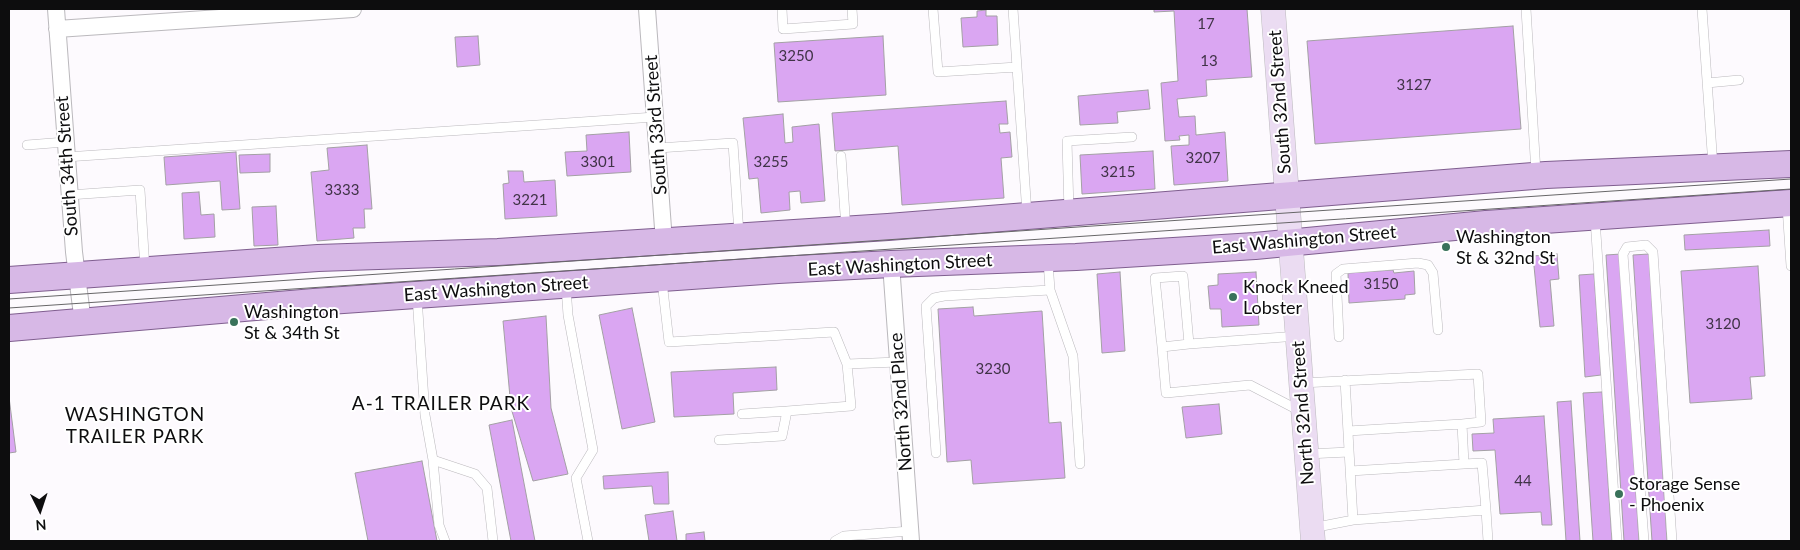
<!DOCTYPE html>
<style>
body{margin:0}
#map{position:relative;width:1800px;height:550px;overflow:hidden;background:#fdfafe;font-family:Lato,sans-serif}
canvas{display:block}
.frame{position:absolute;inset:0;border:10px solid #0d0d0e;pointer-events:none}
.north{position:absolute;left:15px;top:485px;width:50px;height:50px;-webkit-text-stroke:4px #fff;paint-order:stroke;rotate:176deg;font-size:14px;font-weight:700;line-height:20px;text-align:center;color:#0d0d0e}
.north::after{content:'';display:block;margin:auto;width:18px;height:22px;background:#0d0d0e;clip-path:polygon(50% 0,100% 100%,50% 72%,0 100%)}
</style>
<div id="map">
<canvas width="1800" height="550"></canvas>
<div class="frame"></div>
<div class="north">N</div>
</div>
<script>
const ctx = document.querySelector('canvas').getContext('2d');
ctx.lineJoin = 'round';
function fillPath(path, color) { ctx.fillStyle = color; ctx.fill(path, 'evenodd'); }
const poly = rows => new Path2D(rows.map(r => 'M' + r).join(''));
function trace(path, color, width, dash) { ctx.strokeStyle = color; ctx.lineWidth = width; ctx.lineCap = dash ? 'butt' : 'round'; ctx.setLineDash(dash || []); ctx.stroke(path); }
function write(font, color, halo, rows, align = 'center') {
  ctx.font = font + ' Lato,sans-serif'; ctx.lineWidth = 4; ctx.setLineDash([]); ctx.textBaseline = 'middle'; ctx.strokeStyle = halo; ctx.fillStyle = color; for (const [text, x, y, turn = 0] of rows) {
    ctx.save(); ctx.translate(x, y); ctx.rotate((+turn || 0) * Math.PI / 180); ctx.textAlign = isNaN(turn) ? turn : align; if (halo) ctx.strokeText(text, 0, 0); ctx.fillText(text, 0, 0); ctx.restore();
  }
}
const building = poly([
 [1154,9,1247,9,1252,77,1206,80,1207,96,1177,99,1179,117,1195,116,1196,135,1225,132,1228,181,1174,185,1171,146,1189,145,1189,135,1179,136,1180,140,1165,141,1161,83,1178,81,1174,11,1154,12,1154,9],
 [986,10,986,16,997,16,998,45,963,47,961,18,977,17,977,11,986,10],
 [1513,26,1521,129,1315,144,1307,41,1513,26],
 [478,36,480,65,457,67,455,37,478,36],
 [883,36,886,95,778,102,774,43,883,36],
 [1148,90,1150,109,1117,112,1118,123,1080,125,1078,96,1148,90],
 [1006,101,1008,124,999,124,1000,133,1010,132,1012,157,1001,158,1004,198,902,205,898,146,835,151,832,113,1006,101],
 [783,114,785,143,793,142,792,127,819,124,825,201,801,203,800,191,789,192,790,210,761,213,758,178,749,179,743,118,783,114],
 [629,132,631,172,567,176,565,152,587,151,586,135,629,132],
 [367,145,372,209,364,209,365,228,353,228,354,238,317,241,311,172,329,170,327,148,367,145],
 [1153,151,1155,189,1082,194,1080,155,1153,151],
 [236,152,240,209,222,210,220,181,166,185,164,157,236,152],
 [270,154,270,172,240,173,239,155,270,154],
 [508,171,523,171,524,182,555,180,557,216,505,219,503,184,509,183,508,171],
 [199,192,201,215,214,214,215,237,184,239,182,193,199,192],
 [276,206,278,245,254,246,252,207,276,206],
 [1769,230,1770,246,1685,250,1684,235,1769,230],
 [1557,254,1559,279,1550,280,1554,326,1540,327,1533,256,1557,254],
 [1621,254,1639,541,1624,541,1606,255,1621,254],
 [1649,254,1667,541,1652,541,1633,255,1649,254],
 [1758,266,1765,376,1750,377,1752,399,1690,403,1681,271,1758,266],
 [1393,270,1394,273,1414,271,1415,294,1405,295,1405,299,1349,303,1348,273,1393,270],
 [1120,272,1125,351,1102,353,1097,274,1120,272],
 [1256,272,1259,325,1222,327,1221,309,1210,309,1208,286,1218,285,1218,274,1256,272],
 [1594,274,1601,375,1585,377,1579,275,1594,274],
 [973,307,974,316,1042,311,1049,423,1061,422,1065,478,973,484,971,460,947,462,938,309,973,307],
 [632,308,655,422,622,429,599,315,632,308],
 [546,316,551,408,568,474,533,481,511,408,503,321,546,316],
 [776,367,777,390,733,393,734,414,674,417,671,372,776,367],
 [1602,392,1612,541,1593,541,1583,393,1602,392],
 [9,397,16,452,9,453,9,397],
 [1571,401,1580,541,1566,541,1557,402,1571,401],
 [1219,404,1222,434,1186,438,1182,407,1219,404],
 [1544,416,1552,525,1542,525,1541,512,1500,514,1495,450,1473,451,1472,434,1494,433,1493,419,1544,416],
 [512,420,535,541,511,541,489,425,512,420],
 [422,461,437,541,368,541,355,473,422,461],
 [668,472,669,504,654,504,652,486,604,489,603,476,668,472],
 [673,511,677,541,649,541,645,515,673,511],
 [704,532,705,541,686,541,686,534,704,532]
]);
const lane = poly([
 [782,9,783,29,853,24,852,9],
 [933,9,938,72,1017,67],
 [1013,9,1027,214],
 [1526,9,1536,173],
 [1702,9,1713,166],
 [1707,83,1739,80],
 [27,145,65,142],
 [658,148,733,143,739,234],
 [841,156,846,229],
 [66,157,655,117],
 [69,195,140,190,145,269],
 [1787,206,1791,266],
 [1069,211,1067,141,1132,137],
 [1595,219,1617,541],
 [662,281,669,342,834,332,847,364,898,362],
 [566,287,568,315,593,450,576,478,588,541],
 [1050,290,1073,356,1080,464],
 [417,297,425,415,433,460,439,525,445,541],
 [1339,337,1336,274,1343,269,1418,263,1428,265,1433,273,1438,330],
 [1189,344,1162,347,1166,393,1250,385,1302,412],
 [1162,347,1155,278,1183,276,1189,344,1298,336],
 [1345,380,1353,520],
 [1302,383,1478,374,1481,422,1462,424,1464,464,1482,463,1486,510,1353,520,1312,528],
 [742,414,787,411],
 [1348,431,1462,424],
 [719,440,782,436,787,411,851,406,847,364],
 [936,453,926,306,934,298,944,296,1050,290,1048,261],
 [1307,454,1349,452],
 [433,460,475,474,487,488,493,541],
 [1350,471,1464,464],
 [1486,510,1488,541],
 [835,541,844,536,910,531],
 [1644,541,1623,254,1627,247,1646,245,1653,252,1672,541]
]);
const street = poly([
 [56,9,74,252,83,323],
 [647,9,664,242],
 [57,29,353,9],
 [891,264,911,541]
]);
const secondary = poly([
 [1273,9,1313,541]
]);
const primary = poly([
 [9,280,318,258,498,252,888,227,1546,175,1791,164],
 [9,328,314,302,778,270,891,264,1076,257,1255,246,1486,224,1791,203]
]);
const tram = poly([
 [9,299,1791,179],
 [9,308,1791,189]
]);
const markers = [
 [1446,247,5,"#39725a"],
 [1233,297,5,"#39725a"],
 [234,322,5,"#39725a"],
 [1619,494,5,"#39725a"]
];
const numberNames = [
 ["17",1206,24],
 ["3250",796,56],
 ["13",1209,61],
 ["3127",1414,85],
 ["3207",1203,158],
 ["3301",598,162],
 ["3255",771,162],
 ["3215",1118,172],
 ["3333",342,190],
 ["3221",530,200],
 ["3150",1381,284],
 ["3120",1723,324],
 ["3230",993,369],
 ["44",1523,481]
];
const streetNames = [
 ["South 32nd Street",1280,102,-94],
 ["South 33rd Street",656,125,-94],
 ["South 34th Street",67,166,-94],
 ["East Washington Street",1304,240,-5],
 ["East Washington Street",900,265,-3],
 ["East Washington Street",496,289,-4],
 ["North 32nd Place",901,402,-94],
 ["North 32nd Street",1303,413,-94]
];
const poiNames = [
 ["Washington",1456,237],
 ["St & 32nd St",1456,258],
 ["Knock Kneed",1243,287],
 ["Lobster",1243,308],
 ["Washington",244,312],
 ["St & 34th St",244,333],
 ["Storage Sense",1629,484],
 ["- Phoenix",1629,505]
];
const neighbourhoodNames = [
 ["A-1 TRAILER PARK",441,404],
 ["WASHINGTON",135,415],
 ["TRAILER PARK",135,437]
];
fillPath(building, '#daa6f2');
trace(building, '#a3a0a4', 1);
trace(lane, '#bbb9bd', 10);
trace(street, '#bbb9bd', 18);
trace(secondary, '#bbb9bd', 25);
trace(primary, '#7f5e8f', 28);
trace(lane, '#fff', 9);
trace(street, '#fff', 16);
trace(secondary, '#ebdcf2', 24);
trace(primary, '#d7b8e6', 26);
trace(tram, '#676668', 1);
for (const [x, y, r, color] of markers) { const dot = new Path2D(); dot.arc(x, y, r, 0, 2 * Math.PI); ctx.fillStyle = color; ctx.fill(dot); trace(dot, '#fff', 2); }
write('15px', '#403347', null, numberNames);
write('18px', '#0d0d0e', '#fff', streetNames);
write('18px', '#0d0d0e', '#fff', poiNames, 'left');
ctx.letterSpacing = '1px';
write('19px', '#0d0d0e', '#fff', neighbourhoodNames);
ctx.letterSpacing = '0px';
</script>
